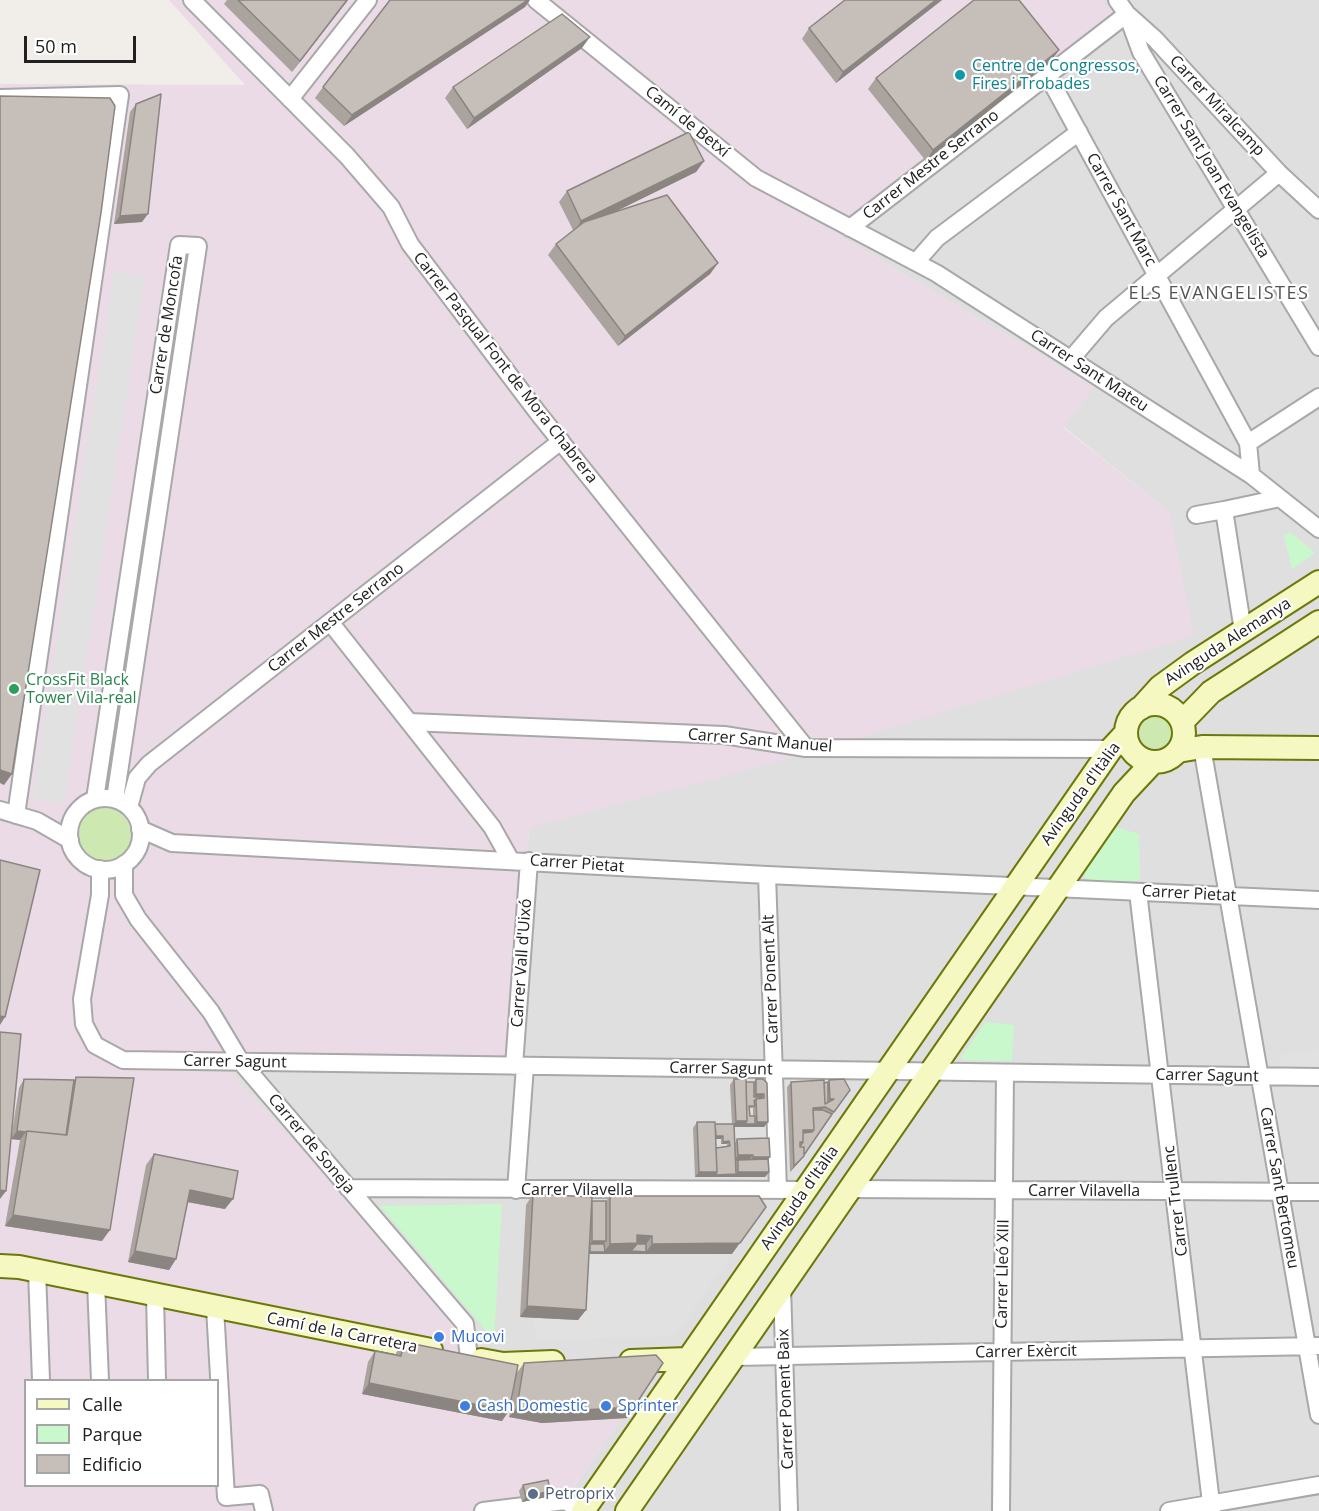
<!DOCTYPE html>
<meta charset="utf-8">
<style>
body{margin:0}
#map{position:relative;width:1319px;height:1511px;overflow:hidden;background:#f1eee9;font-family:"Open Sans",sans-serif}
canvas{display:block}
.legend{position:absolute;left:24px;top:1379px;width:195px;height:108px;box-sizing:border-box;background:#fff;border:2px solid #a6a6a6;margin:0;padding:8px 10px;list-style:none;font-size:18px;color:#212121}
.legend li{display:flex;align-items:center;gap:12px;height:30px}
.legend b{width:30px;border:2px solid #a6a6a6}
.scale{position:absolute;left:24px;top:36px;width:112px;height:27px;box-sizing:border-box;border:3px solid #212121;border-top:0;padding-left:8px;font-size:18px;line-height:21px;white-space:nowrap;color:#212121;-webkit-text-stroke:4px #fff;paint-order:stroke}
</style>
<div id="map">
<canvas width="1319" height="1511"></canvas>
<ul class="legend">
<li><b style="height:8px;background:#f5f8c0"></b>Calle</li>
<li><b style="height:16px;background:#c9f8cc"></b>Parque</li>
<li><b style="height:16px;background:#c6beb8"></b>Edificio</li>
</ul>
<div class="scale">50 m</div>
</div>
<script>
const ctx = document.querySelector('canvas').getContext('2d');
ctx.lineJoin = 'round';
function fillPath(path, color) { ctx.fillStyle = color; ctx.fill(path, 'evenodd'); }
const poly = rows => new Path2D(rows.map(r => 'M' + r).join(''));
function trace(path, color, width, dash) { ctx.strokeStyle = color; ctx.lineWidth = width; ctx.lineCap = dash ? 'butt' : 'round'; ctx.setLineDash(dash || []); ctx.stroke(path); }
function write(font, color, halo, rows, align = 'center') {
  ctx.font = font + ' "Open Sans",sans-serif'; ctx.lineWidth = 4.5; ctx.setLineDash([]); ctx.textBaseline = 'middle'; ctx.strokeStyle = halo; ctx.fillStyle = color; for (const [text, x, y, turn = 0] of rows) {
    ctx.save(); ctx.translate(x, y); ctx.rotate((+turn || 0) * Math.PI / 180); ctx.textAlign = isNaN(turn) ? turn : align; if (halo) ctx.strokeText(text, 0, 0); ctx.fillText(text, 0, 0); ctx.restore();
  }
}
const residential = poly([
 [1099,0,1319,0,1319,1511,558,1511,654,1370,506,1369,220,1062,514,1058,529,828,1170,513,1063,426,1094,387,833,232,1114,14]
]);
const industrial = poly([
 [169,0,1099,0,1114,13,833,232,1094,387,1063,427,1170,513,1194,636,799,756,529,828,514,1058,221,1062,506,1369,654,1370,558,1511,0,1511,0,84,245,85],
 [26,1380,218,1380,218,1486,26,1486]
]);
const grass = poly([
 '1138 732a17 17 0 1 1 34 0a17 17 0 1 1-34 0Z',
 '75 835a28 28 0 1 1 56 0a28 28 0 1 1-56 0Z'
]);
const park = poly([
 [1290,532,1315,553,1292,569,1284,536],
 [1115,827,1139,834,1140,881,1093,881,1085,878,1085,869],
 [985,1022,1014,1025,1012,1061,963,1060,961,1057],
 [502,1204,494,1340,380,1206]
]);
const parking = poly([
 [114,271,145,276,64,804,32,799],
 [1319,1049,1319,1073,1274,1073,1283,1054],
 [582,1254,644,1255,732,1254,680,1330,668,1337,539,1339,531,1318,578,1320]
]);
const street = poly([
 [192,0,347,156,391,207,410,244,538,413,806,748],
 [536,0,756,178,936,273,1251,475,1319,529],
 [1117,0,1127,14,1155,39,1279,173,1319,210],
 [1127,14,1141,52,1319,347],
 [1048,76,1248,443,1251,475],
 [0,98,120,95,16,815],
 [290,99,368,0],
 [850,228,1127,14],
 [916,262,937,238,1079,132],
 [1071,359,1106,318,1279,173],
 [1248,443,1319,397],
 [1196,515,1224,510],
 [330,622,492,827,510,859],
 [1243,631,1224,510,1280,498],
 [409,722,724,735,806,748,1111,749],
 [1202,747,1319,1415],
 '69 834a36 36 0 1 1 72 0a36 36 0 1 1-72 0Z',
 [95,799,179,245,198,246,115,799],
 [129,807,137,778,149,764,561,441],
 [0,810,37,821,70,840],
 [140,829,172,843,767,875,1319,900],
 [124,864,124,895,138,919,211,1012,241,1062,465,1324,469,1358],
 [100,869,100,895,82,999,84,1024,95,1045,123,1060,1319,1077],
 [767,875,778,1190],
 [1138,892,1212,1511],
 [514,1066,529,861],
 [348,1188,806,1190],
 [850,1189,1319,1192],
 [516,1190,525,1066],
 [37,1271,41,1380],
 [96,1283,100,1380],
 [782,1286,789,1511],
 [155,1296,157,1380],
 [215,1308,226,1497,260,1494,264,1511],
 [734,1357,1319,1346],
 [483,1511,565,1501,583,1511],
 [1001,1511,1005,1073],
 [1169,1511,1319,1485]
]);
const secondary = poly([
 '1126 733a29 29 0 1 1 58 0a29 29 0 1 1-58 0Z',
 [1141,708,1160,687,1193,663,1319,582],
 [1182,722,1211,692,1319,622],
 [1178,751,1202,747,1319,748],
 [0,1266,19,1267,431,1350],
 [481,1360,503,1364,553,1362],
 [631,1361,688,1359],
 [583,1511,1111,749,1126,733],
 [627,1511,1124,793,1153,762]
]);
const wall = poly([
 [227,0,348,0,292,72,224,4],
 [845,0,942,0,836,83,802,39,809,28],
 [525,7,344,126,315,98,323,87],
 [582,48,467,129,445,98,453,87],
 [1059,50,1051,61,926,161,868,89,876,78],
 [136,104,142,222,114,224,130,112],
 [704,161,696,172,614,212,718,263,710,274,618,346,548,255,556,244,573,230,559,202,567,191],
 [76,1077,102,1241,5,1226,20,1140,11,1139,19,1088,24,1079,74,1080],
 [734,1079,746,1082,754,1082,756,1079,763,1079,768,1122,764,1127,734,1127,735,1143,737,1139,768,1159,769,1172,765,1177,695,1177,693,1128,697,1122,715,1124,732,1124,730,1085],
 [749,1108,753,1108,753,1116,750,1116],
 [716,1139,721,1139,721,1144,727,1144,727,1146,716,1148],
 [829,1080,850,1090,804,1155,800,1161,790,1172,787,1087,791,1082,824,1083,828,1082],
 [154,1154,225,1209,187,1202,176,1259,169,1270,128,1262,146,1165],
 [533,1194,591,1202,592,1201,606,1201,610,1196,732,1254,589,1254,586,1310,578,1320,520,1317,526,1205],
 [404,1342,516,1374,524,1363,627,1418,542,1423,509,1417,516,1375,502,1421,362,1394,368,1362,375,1351,396,1355,396,1353],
 [523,1485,547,1497,522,1502,519,1491]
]);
const shadedWall = poly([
 [347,0,348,0,292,72,300,61],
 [528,0,530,0,525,7,344,126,352,115],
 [936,0,942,0,836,83,843,72],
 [590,37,582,48,467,129,474,118],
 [1059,50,1051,61,926,161,933,150],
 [704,161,696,172,574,232,581,221],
 [148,214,142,222,114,224,120,216],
 [718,263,710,274,618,346,625,336],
 [0,770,12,774,4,785,0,783],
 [0,1016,5,1017,0,1025],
 [756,1094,764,1094,760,1100,752,1100],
 [830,1099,834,1099,824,1107,821,1112,811,1113,813,1108,826,1105],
 [736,1121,747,1121,755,1124,757,1122,768,1122,764,1127,732,1127],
 [803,1130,814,1130,810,1135,801,1135],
 [17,1131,26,1132,20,1140,11,1139],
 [714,1136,723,1136,721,1139,712,1139],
 [729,1141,727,1144,721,1144,723,1142],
 [738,1155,753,1155,749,1160,734,1161],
 [804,1156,800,1161,790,1172,794,1166],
 [753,1157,770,1157,766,1162,749,1163],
 [699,1172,717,1172,736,1174,738,1172,769,1172,765,1177,695,1177],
 [0,1190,6,1191,0,1199],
 [190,1190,233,1199,225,1209,182,1201],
 [766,1207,732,1254,629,1254,631,1251,646,1252,652,1244],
 [13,1215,110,1230,102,1241,5,1226],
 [637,1235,652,1236,644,1247,635,1246,629,1254,589,1254,590,1252,604,1252,610,1244],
 [592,1241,606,1241,602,1247,590,1244,589,1246],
 [135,1251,176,1259,169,1270,128,1262],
 [527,1306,586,1310,578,1320,520,1317],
 [369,1383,509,1411,502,1421,362,1394],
 [517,1407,634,1407,627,1418,542,1423,509,1417],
 [550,1491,547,1497,522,1502,526,1497]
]);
const building = poly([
 [238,0,347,0,300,61,238,0],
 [390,0,528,0,352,115,323,87,390,0],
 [845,0,936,0,843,72,809,28,845,0],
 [974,0,1019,0,1059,50,933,150,876,78,974,0],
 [562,14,590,37,474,118,453,87,562,14],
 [161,94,148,214,120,216,136,104,161,94],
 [0,96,110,98,115,106,101,213,12,774,0,770,0,96],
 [689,132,704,161,581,221,567,191,689,132],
 [667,195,718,263,625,336,556,244,584,222,667,195],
 [0,860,40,870,5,1017,0,1016,0,860],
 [0,1032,21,1034,6,1191,0,1190,0,1032],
 [76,1077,134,1078,110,1230,13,1215,27,1131,67,1135,76,1077],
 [24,1079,74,1080,66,1135,27,1131,26,1132,17,1131,24,1079],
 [734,1079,746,1079,747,1121,736,1121,734,1079],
 [756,1079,763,1079,767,1083,768,1122,757,1122,756,1099,764,1098,764,1094,756,1094,756,1079],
 [844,1079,850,1090,834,1112,825,1107,813,1108,814,1130,803,1130,803,1142,800,1142,800,1147,804,1147,804,1156,794,1166,791,1082,824,1080,825,1104,834,1099,830,1099,829,1080,844,1079],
 [746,1082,754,1082,754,1097,762,1097,762,1098,756,1099,754,1101,755,1106,749,1106,750,1116,755,1116,755,1124,745,1124,747,1121,746,1082],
 [828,1082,828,1102,825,1104,824,1083,828,1082],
 [813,1110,823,1110,832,1114,804,1155,804,1147,800,1147,800,1145,801,1145,803,1142,803,1133,812,1132,814,1130,813,1110],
 [697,1122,715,1122,717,1172,699,1172,697,1122],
 [715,1124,734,1124,736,1174,715,1175,717,1172,716,1148,730,1146,729,1141,723,1142,723,1136,716,1136,715,1124],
 [769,1138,770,1157,753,1157,753,1155,738,1155,737,1139,769,1138],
 [154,1154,238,1171,233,1199,190,1190,176,1259,135,1251,154,1154],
 [768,1159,769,1172,738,1172,738,1160,768,1159],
 [533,1194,592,1197,586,1310,527,1306,533,1194],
 [610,1196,759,1196,766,1207,740,1243,652,1244,652,1236,637,1235,637,1243,610,1244,610,1196],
 [592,1201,606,1201,606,1241,592,1241,592,1201],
 [590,1244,604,1244,605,1252,590,1252,590,1244],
 [637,1244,646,1244,646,1252,631,1251,637,1244],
 [404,1342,518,1365,509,1411,369,1383,375,1351,401,1356,404,1342],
 [656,1355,663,1363,634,1407,549,1412,517,1407,524,1363,656,1355],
 [548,1480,550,1491,526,1497,523,1485,548,1480]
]);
const markers = [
 [960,75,6,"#0f9aa8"],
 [14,689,6,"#2e9e5b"],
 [439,1337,6,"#3f7fe0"],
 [465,1406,6,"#3f7fe0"],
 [606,1406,6,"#3f7fe0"],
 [533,1494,6,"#5c6f8a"]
];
const cultureNames = [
 ["Centre de Congressos,",972,66],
 ["Fires i Trobades",972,84]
];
const streetNames = [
 ["Carrer Miralcamp",1217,106,47],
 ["Camí de Betxí",687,122,39],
 ["Carrer Mestre Serrano",931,165,-38],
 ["Carrer Sant Joan Evangelista",1211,167,59],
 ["Carrer Sant Marc",1121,210,61],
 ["Carrer de Moncofa",167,325,-81],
 ["Carrer Pasqual Font de Mora Chabrera",505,368,52],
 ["Carrer Sant Mateu",1089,371,33],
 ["Carrer Mestre Serrano",336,618,-38],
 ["Avinguda Alemanya",1228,642,-33],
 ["Carrer Sant Manuel",760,741,5],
 ["Avinguda d'Itàlia",1081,794,-54],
 ["Carrer Pietat",577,864,4],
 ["Carrer Pietat",1189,894,3],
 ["Carrer Vall d'Uixó",522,963,-86],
 ["Carrer Ponent Alt",771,979,-92],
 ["Carrer Sagunt",235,1062,1],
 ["Carrer Sagunt",721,1069,1],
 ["Carrer Sagunt",1207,1076,1],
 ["Carrer de Soneja",311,1144,50],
 ["Carrer Sant Bertomeu",1279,1188,80],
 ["Carrer Vilavella",577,1190],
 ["Carrer Vilavella",1084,1191],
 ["Avinguda d'Itàlia",800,1198,-55],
 ["Carrer Trullenc",1176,1201,-97],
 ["Carrer Lleó XIII",1003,1274,-89],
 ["Camí de la Carretera",342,1333,11],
 ["Carrer Exèrcit",1026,1352,-1],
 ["Carrer Ponent Baix",786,1399,-92]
];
const leisureNames = [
 ["CrossFit Black",26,680],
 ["Tower Vila-real",26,698]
];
const shopNames = [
 ["Mucovi",451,1337],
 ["Cash Domestic",477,1406],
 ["Sprinter",618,1406]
];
const serviceNames = [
 ["Petroprix",545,1494]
];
const neighbourhoodNames = [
 ["ELS EVANGELISTES",1219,294]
];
fillPath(residential, '#dfdfdf');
fillPath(industrial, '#eadbe7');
fillPath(grass, '#cde9b1');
fillPath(park, '#c9f8cc');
fillPath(parking, '#e1e1e1');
trace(street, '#a8a8a8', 20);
trace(secondary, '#6c7809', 26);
trace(street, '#fff', 16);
trace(secondary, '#f5f8c0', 22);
fillPath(wall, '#aaa39e');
fillPath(shadedWall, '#8b8581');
fillPath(building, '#c6beb8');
trace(building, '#8b8581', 1.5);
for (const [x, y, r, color] of markers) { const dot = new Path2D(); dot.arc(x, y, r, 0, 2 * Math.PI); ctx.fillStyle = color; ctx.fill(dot); trace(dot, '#fff', 2); }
write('16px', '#0d838f', '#fff', cultureNames, 'left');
write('16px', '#212121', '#fff', streetNames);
write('16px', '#27864d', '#fff', leisureNames, 'left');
write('16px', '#366cbe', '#fff', shopNames, 'left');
write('16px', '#4e5e75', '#fff', serviceNames, 'left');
ctx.letterSpacing = '1.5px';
write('18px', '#545454', '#fff', neighbourhoodNames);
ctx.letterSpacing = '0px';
</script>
